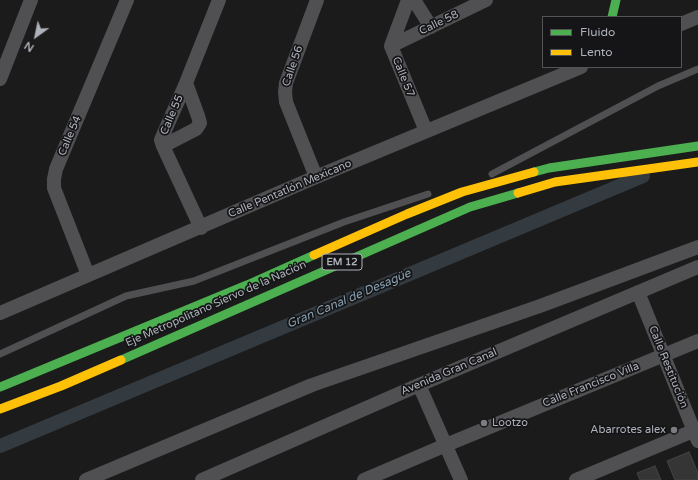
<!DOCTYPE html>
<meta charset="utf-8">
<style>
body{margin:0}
#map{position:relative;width:698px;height:480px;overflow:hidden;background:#1b1b1b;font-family:"Varela Round",sans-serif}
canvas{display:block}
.legend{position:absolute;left:542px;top:16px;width:140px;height:52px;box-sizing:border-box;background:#151517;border:1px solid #525458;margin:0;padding:5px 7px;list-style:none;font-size:12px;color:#aeb2ba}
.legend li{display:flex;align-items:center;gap:8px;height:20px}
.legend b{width:20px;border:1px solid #525458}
.north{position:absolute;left:16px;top:16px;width:40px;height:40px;-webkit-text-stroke:3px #151517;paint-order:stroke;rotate:213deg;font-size:11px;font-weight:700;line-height:16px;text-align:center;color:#aeb2ba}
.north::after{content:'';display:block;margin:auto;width:14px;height:18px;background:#aeb2ba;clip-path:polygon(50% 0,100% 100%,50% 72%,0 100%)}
</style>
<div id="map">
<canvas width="698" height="480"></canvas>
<ul class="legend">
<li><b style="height:5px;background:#4caf50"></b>Fluido</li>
<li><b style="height:5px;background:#ffc107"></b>Lento</li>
</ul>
<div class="north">N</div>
</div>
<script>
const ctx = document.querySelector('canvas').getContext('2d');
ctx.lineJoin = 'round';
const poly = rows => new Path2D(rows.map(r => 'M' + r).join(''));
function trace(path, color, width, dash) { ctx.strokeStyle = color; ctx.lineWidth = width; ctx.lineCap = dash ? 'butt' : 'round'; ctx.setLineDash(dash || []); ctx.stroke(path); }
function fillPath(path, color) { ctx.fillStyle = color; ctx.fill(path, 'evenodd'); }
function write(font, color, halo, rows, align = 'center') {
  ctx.font = font + ' "Varela Round",sans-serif'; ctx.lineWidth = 3.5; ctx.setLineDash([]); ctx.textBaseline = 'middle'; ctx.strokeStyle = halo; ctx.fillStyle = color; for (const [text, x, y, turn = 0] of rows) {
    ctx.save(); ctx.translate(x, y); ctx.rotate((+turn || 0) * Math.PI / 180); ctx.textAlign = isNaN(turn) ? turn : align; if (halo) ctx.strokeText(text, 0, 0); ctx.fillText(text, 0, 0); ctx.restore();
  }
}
const canal = poly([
 [0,446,643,176]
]);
const building = poly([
 [689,452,698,473,698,480,675,480,667,461,689,452],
 [655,466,661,480,640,480,637,473,655,466]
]);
const lane = poly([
 [492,174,658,86,698,69],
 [0,354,126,296,194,281,344,222,428,194]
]);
const street = poly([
 [408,0,391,46,426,131],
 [414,0,431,27],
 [681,24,698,17],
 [391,46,486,0],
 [0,79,31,0],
 [163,146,196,129,200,123,198,116,186,83],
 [316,177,286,102,285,92,286,83,317,0],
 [201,228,163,146,161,140,163,135,186,83,219,0],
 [88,275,54,188,54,179,56,169,127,0],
 [638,292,698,441],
 [0,313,316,177,581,67],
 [419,385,461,480],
 [86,480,312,385,540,306,698,247],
 [202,480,419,385,698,267],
 [364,480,446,445,698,341],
 [576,480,698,429]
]);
const fast = poly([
 [612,17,616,0],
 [534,172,549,168,698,146],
 [121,360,470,207,518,193],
 [0,387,247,285,314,255]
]);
const slow = poly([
 [518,193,555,182,698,162],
 [314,255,407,214,462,192,534,172],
 [0,409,61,386,121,360]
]);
const markers = [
 [484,423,4,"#7b7d82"],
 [674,430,4,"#7b7d82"]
];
const shields = [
 [342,262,40]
];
const shieldNames = [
 ["EM 12",342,262]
];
const streetNames = [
 ["Calle 58",439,23,-26],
 ["Calle 56",293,66,-71],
 ["Calle 57",403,77,68],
 ["Calle 55",172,115,-67],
 ["Calle 54",70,136,-67],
 ["Calle Pentatlón Mexicano",290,189,-23],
 ["Eje Metropolitano Siervo de la Nación",216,304,-24],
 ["Calle Restitución",668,367,68],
 ["Avenida Gran Canal",449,372,-23],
 ["Calle Francisco Villa",591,385,-22]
];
const poiNames = [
 ["Lootzo",492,423],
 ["Abarrotes alex",666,430,"right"]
];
const waterNames = [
 ["Gran Canal de Desagüe",349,299,-23]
];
trace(canal, '#333a40', 14);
fillPath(building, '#353536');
trace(building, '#444447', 1);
trace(lane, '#505053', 7);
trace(street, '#505053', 14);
trace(fast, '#4caf50', 9);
trace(slow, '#ffc107', 9);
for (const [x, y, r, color] of markers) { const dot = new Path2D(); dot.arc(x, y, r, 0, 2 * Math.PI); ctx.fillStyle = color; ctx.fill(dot); trace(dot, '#151517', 1.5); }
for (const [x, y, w] of shields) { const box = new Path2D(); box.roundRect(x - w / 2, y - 8, w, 16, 3); ctx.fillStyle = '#151517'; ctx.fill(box); trace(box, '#aeb2ba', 1); }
write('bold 10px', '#aeb2ba', null, shieldNames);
write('11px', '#aeb2ba', '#151517', streetNames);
write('11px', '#aeb2ba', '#151517', poiNames, 'left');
write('italic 12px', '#89a1b1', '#151517', waterNames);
</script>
